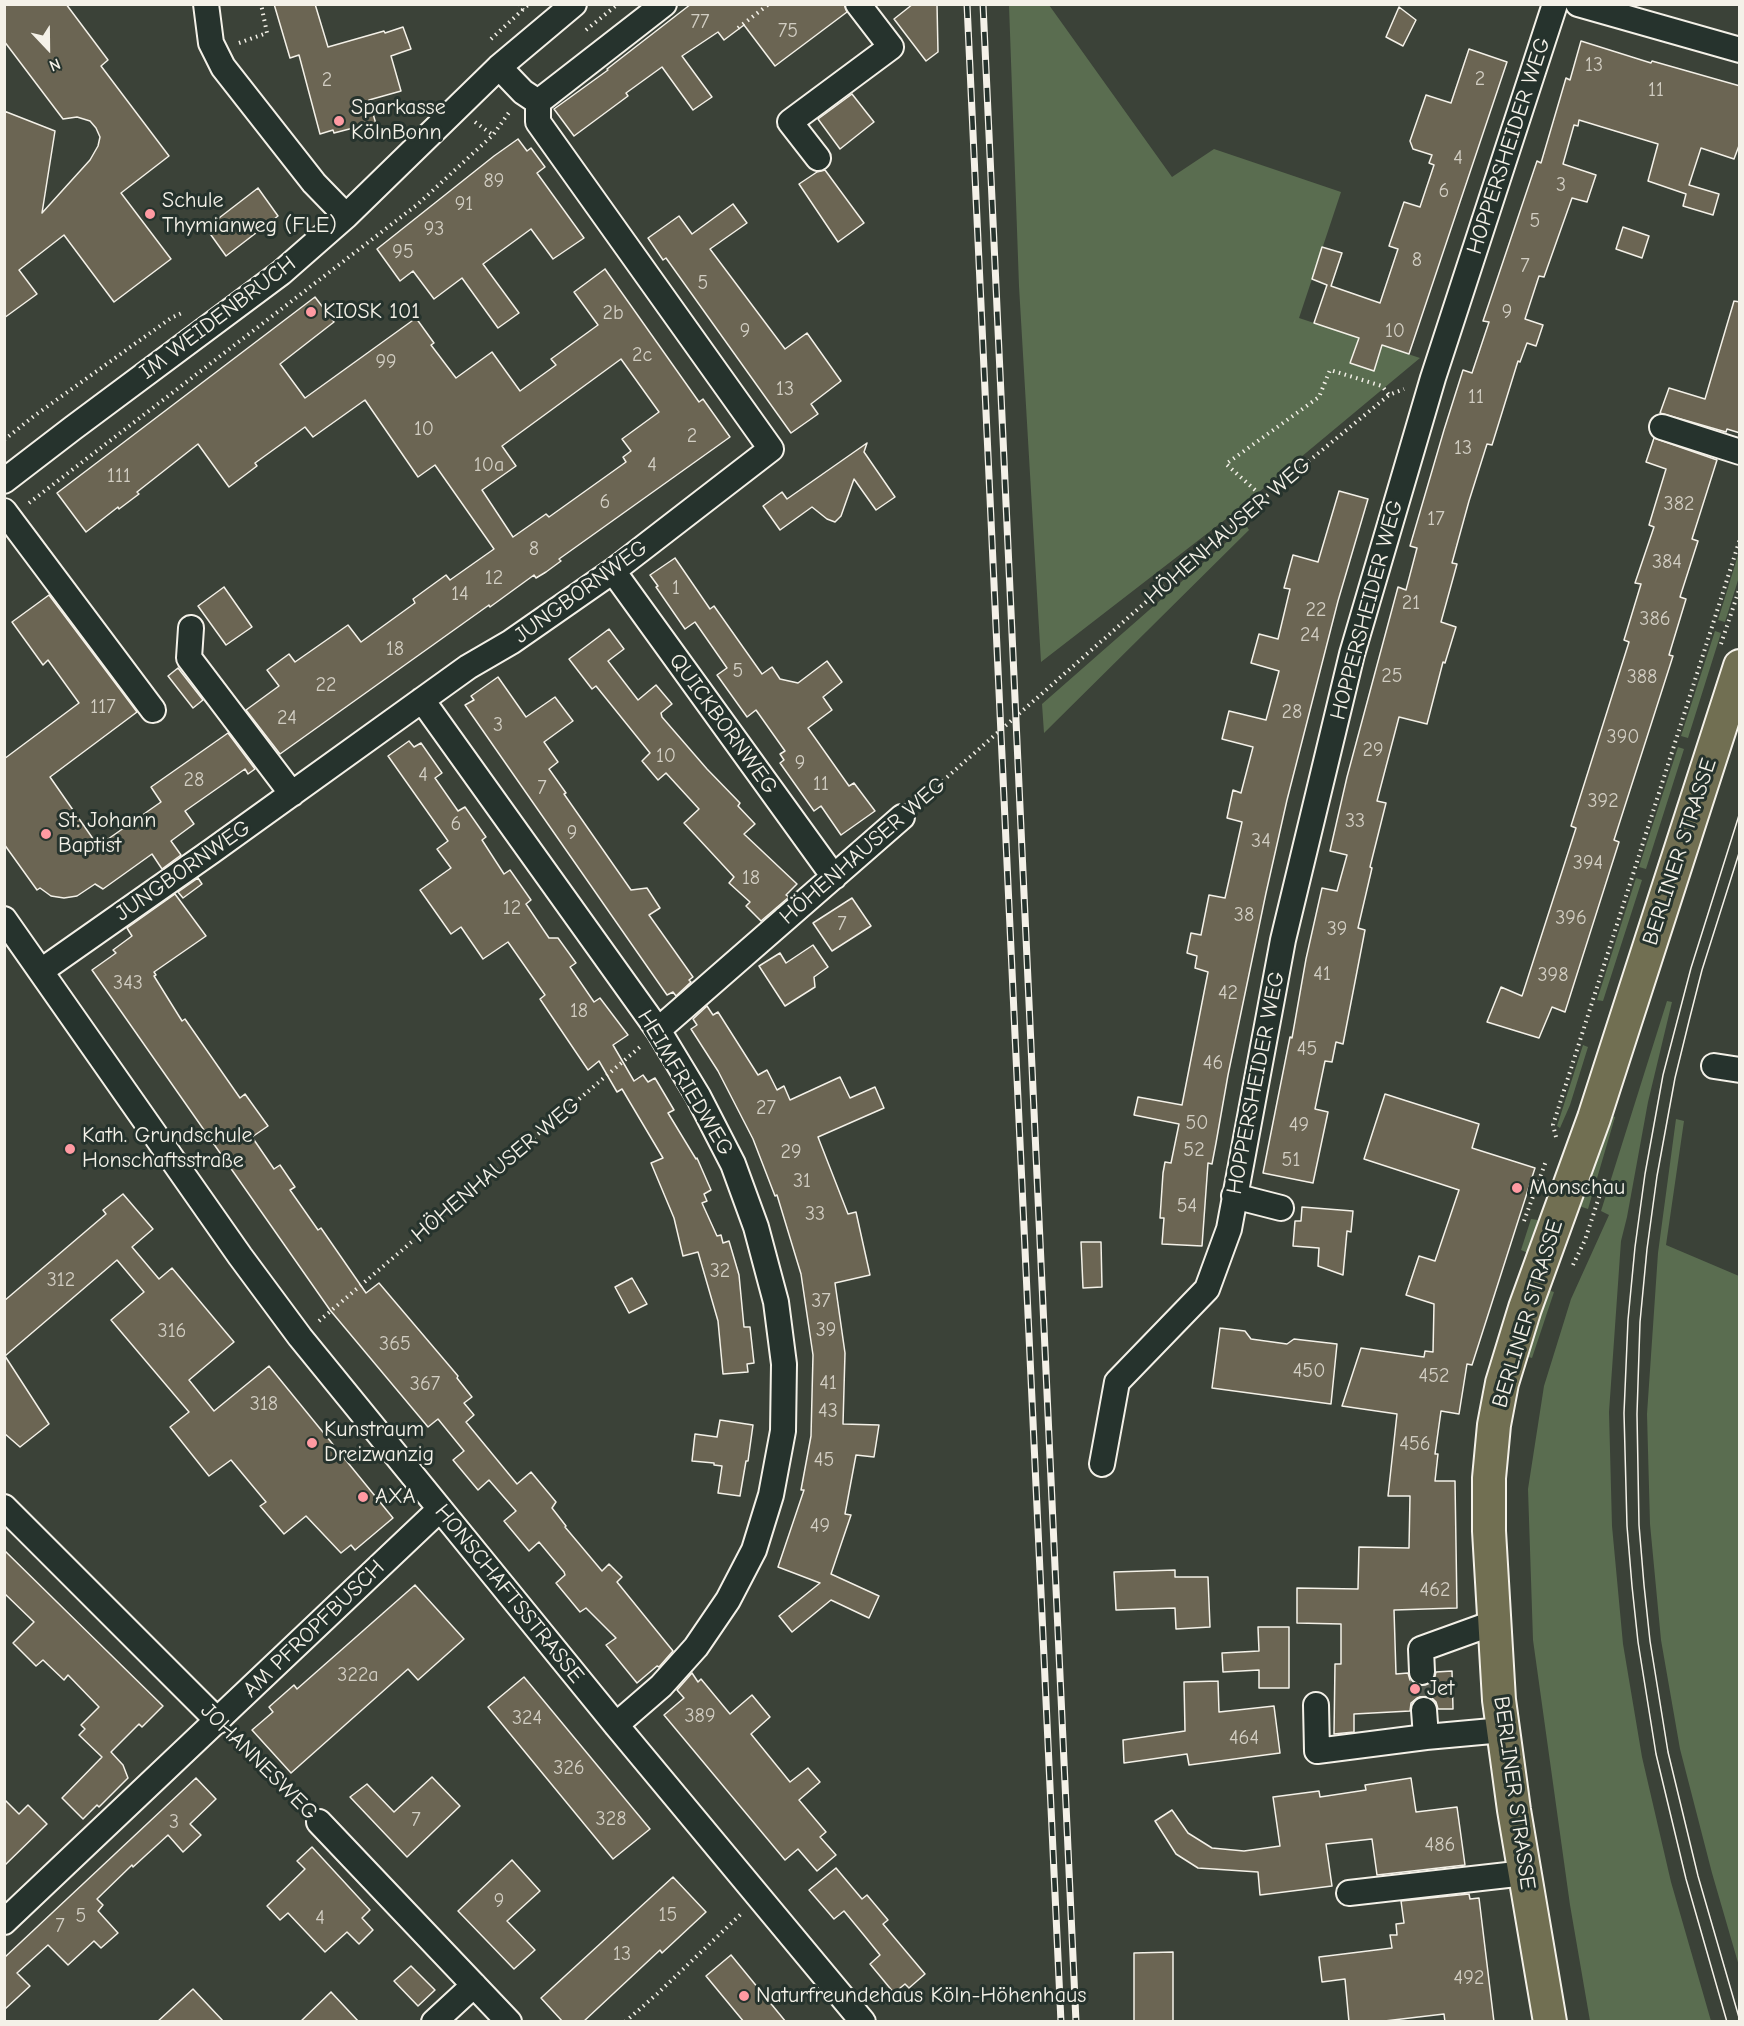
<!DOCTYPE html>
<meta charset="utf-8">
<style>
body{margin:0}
#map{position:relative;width:1744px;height:2026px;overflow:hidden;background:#3b4238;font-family:"Comic Neue",sans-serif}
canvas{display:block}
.frame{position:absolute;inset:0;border:6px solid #f4f1e8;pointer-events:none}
.north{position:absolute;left:18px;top:18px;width:60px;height:60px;-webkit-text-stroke:4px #26332d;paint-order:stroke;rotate:158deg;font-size:16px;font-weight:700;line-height:24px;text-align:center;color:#f4f1e8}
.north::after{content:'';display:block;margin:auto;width:21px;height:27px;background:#f4f1e8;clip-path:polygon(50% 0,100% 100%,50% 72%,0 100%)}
</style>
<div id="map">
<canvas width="1744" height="2026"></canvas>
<div class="frame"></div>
<div class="north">N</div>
</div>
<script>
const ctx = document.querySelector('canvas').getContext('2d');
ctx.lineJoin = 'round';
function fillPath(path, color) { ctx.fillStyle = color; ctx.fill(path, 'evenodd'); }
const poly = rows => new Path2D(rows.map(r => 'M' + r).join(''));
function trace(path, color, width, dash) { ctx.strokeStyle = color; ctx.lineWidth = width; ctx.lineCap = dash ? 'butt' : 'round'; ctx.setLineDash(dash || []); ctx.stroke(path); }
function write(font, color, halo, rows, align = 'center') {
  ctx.font = font + ' "Comic Neue",sans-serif'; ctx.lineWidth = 6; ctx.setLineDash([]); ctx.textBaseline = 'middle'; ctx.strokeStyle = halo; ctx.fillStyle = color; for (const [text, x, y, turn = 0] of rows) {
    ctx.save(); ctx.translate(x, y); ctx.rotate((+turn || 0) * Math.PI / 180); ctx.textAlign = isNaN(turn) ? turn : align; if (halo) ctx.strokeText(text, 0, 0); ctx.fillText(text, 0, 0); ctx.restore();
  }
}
const green = poly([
 [1009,5,1049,5,1172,177,1214,149,1341,192,1299,318,1420,358,1235,512,1041,662,1019,286],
 [1246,525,1249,530,1044,733,1042,704],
 [1739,552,1739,577,1725,622,1718,620],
 [1715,631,1721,633,1688,738,1681,736],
 [1678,747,1684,749,1646,869,1639,867],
 [1636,878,1642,880,1603,1001,1597,1000],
 [1667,1001,1672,1002,1648,1102,1627,1217,1621,1241,1609,1412,1612,1526,1623,1644,1642,1757,1671,1882,1711,2021,1590,2021,1570,1905,1533,1640,1528,1489,1544,1386,1571,1299,1609,1215,1601,1211],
 [1583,1045,1588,1047,1570,1105,1560,1128,1557,1126],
 [1608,1115,1615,1117,1588,1209,1579,1206],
 [1676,1119,1684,1121,1666,1245,1739,1276,1739,1966,1712,1873,1680,1749,1661,1640,1650,1524,1647,1414,1658,1253],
 [1531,1219,1538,1220,1528,1253,1521,1250],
 [1547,1290,1554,1292,1532,1358,1525,1356]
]);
const building = poly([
 [4,4,66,4,108,60,101,66,169,156,121,193,171,259,114,302,64,235,19,270,37,294,4,318,4,111,55,131,42,213,90,160,98,146,100,137,96,128,90,121,77,117,63,119,4,41,4,4],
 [274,4,315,4,328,47,384,31,385,33,403,27,411,49,391,56,401,91,369,100,376,124,358,129,357,127,334,133,333,130,320,134,299,55,290,58,274,4],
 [691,4,844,4,847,12,775,66,744,25,724,40,718,32,682,56,712,97,693,110,662,67,626,93,628,96,574,136,554,109,608,70,607,69,691,4],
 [913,4,937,4,938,52,926,61,894,19,913,4],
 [1399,7,1416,20,1403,46,1386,37,1399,7],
 [1581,41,1651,63,1652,61,1740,86,1740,143,1734,159,1701,148,1689,185,1719,194,1713,215,1683,206,1686,194,1648,181,1658,144,1579,120,1578,126,1574,125,1563,164,1596,175,1587,202,1572,198,1544,277,1539,276,1525,319,1543,325,1536,346,1527,343,1520,362,1518,361,1492,445,1487,444,1469,501,1452,563,1457,564,1441,622,1456,627,1445,663,1443,662,1427,724,1399,717,1377,801,1386,803,1370,867,1372,868,1358,928,1365,930,1343,1044,1336,1042,1332,1062,1325,1061,1315,1109,1328,1112,1313,1183,1263,1173,1290,1037,1292,1038,1306,959,1322,888,1337,891,1347,855,1330,851,1347,777,1398,587,1406,590,1417,548,1410,546,1444,430,1463,370,1472,373,1489,322,1483,321,1537,161,1541,163,1566,78,1570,80,1581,41],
 [1469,49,1507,62,1409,354,1382,345,1374,371,1350,363,1359,338,1314,323,1327,285,1312,279,1322,247,1342,253,1331,286,1380,303,1398,249,1389,246,1404,202,1420,207,1434,165,1429,163,1432,155,1413,149,1410,141,1426,95,1451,103,1469,49],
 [852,94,874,122,840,149,818,119,852,94],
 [518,139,527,151,531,148,545,167,537,173,584,238,553,259,531,229,483,264,519,313,498,328,462,278,434,299,413,271,400,281,377,249,494,156,518,139],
 [825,170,864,223,838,242,799,184,817,172,825,170],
 [258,188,278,216,226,256,206,228,258,188],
 [733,204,747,223,710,249,785,349,807,333,841,381,811,404,818,414,791,433,666,258,663,260,648,238,679,216,692,234,733,204],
 [1623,227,1649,236,1642,258,1616,249,1623,227],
 [605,269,699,402,703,399,730,437,559,559,561,561,546,572,536,578,534,575,490,607,489,605,280,754,246,710,279,686,267,670,289,654,295,662,348,625,361,642,415,603,413,599,446,575,450,580,494,549,435,465,418,477,365,400,313,437,305,427,255,463,257,466,229,487,198,444,137,492,139,494,119,509,118,507,86,532,57,493,315,297,334,322,280,364,305,398,416,318,434,343,431,345,456,378,492,352,520,391,556,365,551,359,598,325,574,292,605,269],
 [621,359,659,412,622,439,631,451,623,457,626,462,549,517,546,514,513,537,482,490,516,466,502,446,621,359],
 [1734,301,1740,302,1740,433,1727,429,1726,432,1660,413,1669,388,1705,399,1734,301],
 [1654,438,1717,460,1692,539,1698,541,1680,597,1686,599,1669,655,1673,656,1614,840,1619,842,1565,1012,1552,1007,1539,1038,1487,1022,1501,987,1522,996,1576,828,1571,826,1629,642,1624,640,1641,584,1635,583,1654,527,1649,525,1666,469,1646,462,1654,438],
 [867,443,864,452,895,497,876,510,854,479,841,516,835,522,827,519,812,507,780,530,763,506,782,492,787,499,867,443],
 [1339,491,1368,499,1338,601,1287,800,1266,893,1228,1075,1216,1143,1212,1164,1208,1163,1202,1246,1162,1244,1164,1218,1160,1218,1163,1173,1165,1162,1171,1163,1179,1124,1134,1115,1138,1097,1182,1105,1208,972,1195,968,1197,956,1187,953,1191,933,1201,935,1209,895,1225,898,1242,822,1227,818,1233,790,1241,793,1253,747,1222,739,1229,711,1266,720,1279,671,1251,663,1259,634,1278,639,1290,589,1284,588,1293,555,1318,562,1339,491],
 [675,558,710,609,714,606,762,674,772,667,780,679,798,683,827,661,842,682,823,697,832,710,808,728,849,786,854,783,875,811,841,835,821,806,814,811,780,763,784,760,780,754,785,751,756,710,747,717,717,675,727,668,695,622,685,629,656,587,658,586,650,575,675,558],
 [224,587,252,627,226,645,198,606,224,587],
 [49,595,137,712,50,777,98,846,161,802,151,787,228,733,255,769,248,774,245,769,185,811,194,824,171,841,181,855,162,869,152,854,103,889,95,884,77,896,64,898,51,896,40,888,37,890,4,844,4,759,79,703,48,660,43,665,12,622,49,595],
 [609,629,624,649,608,661,638,700,656,685,672,704,661,713,662,717,707,769,740,803,738,806,755,824,744,834,797,884,786,895,789,897,761,921,746,906,750,902,729,883,734,877,684,823,699,809,666,773,658,780,642,761,650,753,596,686,592,689,569,659,609,629],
 [178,668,203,700,193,708,168,676,178,668],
 [498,677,526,717,555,697,573,721,544,742,558,762,549,769,566,793,564,794,631,890,647,888,660,908,649,915,693,977,689,980,691,982,676,996,673,992,667,995,465,705,474,700,471,696,498,677],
 [409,741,414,747,421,743,442,773,435,778,458,811,465,807,486,837,482,840,504,874,510,870,531,900,526,904,549,938,558,938,576,963,570,967,594,1002,600,998,628,1035,613,1045,634,1081,643,1075,648,1082,655,1078,674,1110,668,1113,696,1159,697,1158,711,1190,704,1194,707,1201,702,1203,717,1236,721,1235,723,1243,729,1241,739,1275,744,1327,750,1327,754,1363,747,1364,748,1372,723,1374,718,1321,698,1252,683,1256,674,1218,651,1163,663,1158,622,1089,617,1092,599,1061,588,1070,540,999,545,995,508,942,483,959,461,927,451,934,420,890,451,868,437,849,448,841,388,756,409,741],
 [198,878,202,884,183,898,178,892,198,878],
 [175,894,206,936,154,972,156,975,154,976,182,1021,185,1019,240,1098,245,1094,268,1126,252,1137,274,1169,280,1165,295,1187,290,1190,318,1230,321,1228,366,1293,379,1283,458,1376,457,1378,472,1397,464,1403,474,1415,466,1422,517,1484,531,1472,556,1502,552,1508,566,1526,565,1527,602,1571,609,1564,622,1577,617,1582,673,1651,659,1667,657,1666,637,1683,606,1645,616,1638,586,1608,580,1612,556,1583,565,1575,564,1572,539,1542,529,1551,504,1521,516,1511,489,1480,478,1490,453,1460,464,1451,438,1419,428,1427,330,1310,92,970,116,953,113,950,132,936,127,928,175,894],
 [852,898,871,926,832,951,813,923,852,898],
 [813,945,828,967,814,977,815,987,785,1006,759,966,780,953,786,963,813,945],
 [707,1006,713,1015,718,1012,758,1075,767,1070,777,1090,784,1086,790,1100,840,1077,850,1098,875,1087,884,1108,818,1137,848,1214,856,1212,870,1275,835,1283,845,1353,843,1424,879,1425,874,1457,856,1455,845,1514,851,1515,831,1574,879,1596,869,1618,831,1600,792,1632,779,1616,820,1583,778,1567,804,1490,801,1490,811,1436,813,1355,801,1274,777,1195,775,1196,753,1139,718,1071,691,1029,697,1025,693,1019,707,1006],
 [1385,1094,1479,1124,1472,1148,1535,1168,1472,1365,1467,1364,1459,1414,1441,1411,1435,1454,1438,1454,1435,1481,1455,1481,1457,1608,1394,1610,1396,1674,1408,1673,1410,1680,1415,1684,1423,1686,1429,1684,1434,1679,1436,1672,1452,1671,1453,1709,1438,1709,1436,1702,1431,1697,1422,1696,1417,1698,1411,1703,1410,1711,1354,1714,1354,1732,1334,1734,1335,1664,1341,1664,1341,1624,1297,1623,1297,1588,1358,1589,1359,1547,1409,1548,1410,1496,1388,1496,1397,1414,1342,1406,1361,1348,1424,1357,1425,1351,1433,1352,1434,1304,1406,1295,1419,1256,1435,1261,1459,1190,1364,1159,1385,1094],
 [123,1194,153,1229,132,1247,159,1279,172,1268,234,1342,189,1380,214,1411,269,1366,393,1518,355,1550,351,1545,341,1553,306,1516,284,1534,260,1506,266,1502,231,1460,209,1476,170,1427,189,1412,111,1320,144,1292,117,1260,5,1356,49,1424,20,1447,4,1433,4,1301,106,1214,103,1210,123,1194],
 [1302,1207,1353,1211,1351,1232,1347,1231,1343,1275,1318,1266,1319,1248,1293,1246,1295,1221,1301,1221,1302,1207],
 [1081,1242,1101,1242,1102,1287,1083,1288,1081,1242],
 [632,1278,647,1304,629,1313,615,1287,632,1278],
 [1220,1328,1245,1331,1251,1339,1287,1344,1294,1339,1337,1344,1331,1404,1212,1388,1220,1328],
 [720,1420,753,1425,748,1461,746,1461,740,1496,718,1493,722,1466,714,1465,714,1463,692,1461,695,1434,717,1437,720,1420],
 [4,1550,163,1706,142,1727,139,1724,111,1752,123,1765,128,1778,99,1807,97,1805,83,1819,62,1798,102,1757,79,1735,85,1729,81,1725,99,1707,68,1675,64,1680,43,1660,36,1666,13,1643,34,1622,4,1593,4,1550],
 [1175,1570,1175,1577,1208,1577,1210,1627,1176,1629,1175,1608,1116,1610,1114,1572,1175,1570],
 [415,1585,464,1639,418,1680,408,1669,291,1773,252,1730,273,1712,269,1707,294,1685,297,1689,415,1585],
 [1258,1627,1289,1627,1289,1688,1259,1688,1259,1670,1223,1672,1222,1653,1259,1651,1258,1627],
 [692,1673,698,1682,701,1679,730,1714,752,1695,770,1717,751,1734,790,1782,808,1768,820,1782,799,1800,826,1832,820,1837,836,1855,817,1871,798,1849,785,1860,664,1715,684,1698,677,1690,692,1673],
 [524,1677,650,1829,613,1859,488,1707,524,1677],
 [1218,1681,1219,1712,1274,1706,1280,1753,1189,1765,1187,1754,1124,1763,1123,1740,1185,1731,1184,1682,1218,1681],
 [432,1777,460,1806,407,1857,350,1797,367,1784,394,1812,432,1777],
 [196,1778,216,1799,190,1824,201,1835,183,1852,168,1835,133,1867,132,1865,97,1899,103,1905,98,1911,118,1933,101,1948,94,1941,68,1965,48,1945,17,1973,30,1986,4,2010,4,1958,196,1778],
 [1411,1778,1416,1812,1457,1807,1465,1865,1377,1875,1372,1839,1326,1844,1332,1886,1260,1895,1258,1872,1198,1868,1176,1854,1155,1821,1172,1810,1188,1833,1212,1848,1244,1851,1280,1846,1273,1797,1319,1791,1320,1797,1366,1790,1365,1785,1411,1778],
 [4,1799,19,1814,28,1805,47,1824,4,1866,4,1799],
 [312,1847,370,1910,362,1918,373,1930,359,1944,347,1932,325,1952,288,1913,280,1920,267,1906,305,1869,297,1861,312,1847],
 [512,1860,540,1891,507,1921,535,1950,514,1969,458,1911,512,1860],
 [836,1868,862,1899,867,1895,888,1920,883,1924,925,1974,909,1988,905,1984,894,1993,870,1964,880,1955,863,1934,844,1911,834,1919,809,1890,836,1868],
 [673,1877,706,1912,662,1953,660,1950,583,2022,563,2022,541,1998,673,1877],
 [1469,1894,1470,1899,1479,1898,1494,2022,1445,2022,1444,2014,1376,2022,1349,2022,1345,1979,1322,1982,1319,1957,1392,1948,1390,1935,1397,1935,1396,1924,1404,1923,1401,1901,1469,1894],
 [1173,1952,1173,2022,1134,2022,1134,1953,1173,1952],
 [731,1955,786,2022,744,2022,706,1976,731,1955],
 [411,1966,435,1990,418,2006,394,1981,411,1966],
 [193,1989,224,2022,157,2022,193,1989],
 [331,1992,359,2022,300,2022,331,1992]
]);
const minorTunnel = poly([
 [1422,1672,1424,1710]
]);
const path = poly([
 [519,4,523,10],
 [738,28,769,4],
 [586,30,618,4],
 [491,39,529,4],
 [239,43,267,33,261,4],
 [475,122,493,135],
 [4,440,34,416,171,318,184,312],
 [1264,498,1226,464,1319,397,1330,370,1382,386,1389,395],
 [29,503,418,204,493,135,510,111],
 [1721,644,1740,587],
 [920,801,1264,498,1389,395,1404,389],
 [1556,1137,1553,1125,1740,539],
 [1524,1221,1546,1161],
 [1573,1265,1585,1240,1605,1179],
 [319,1321,640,1047],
 [235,1738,304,1806],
 [625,2022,657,1994,743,1912]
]);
const minor = poly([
 [206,4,211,43,223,67,314,183,346,216],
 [1578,4,1740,50],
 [499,67,523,92,538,102],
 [538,102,664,4],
 [818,158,790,122,891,47,858,4],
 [1662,427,1740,452],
 [4,481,73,428,281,273,346,216,499,67,574,4],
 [4,511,153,710],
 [613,571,834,877],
 [191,628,189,658,292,794],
 [422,700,658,1030,698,1096,733,1164,756,1227,776,1302,784,1364,783,1431,771,1495,754,1550,728,1600,696,1647,661,1686,616,1725],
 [4,919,240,1256,300,1337,616,1725,863,2022],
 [41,971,212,851,468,667,511,642,613,571,771,449,538,122,538,102],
 [658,1030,902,817],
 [1714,1066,1740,1070],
 [1234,1196,1281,1208],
 [1102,1464,1117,1382,1207,1289,1229,1229,1283,940,1352,654,1433,378,1555,4],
 [4,1507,218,1721],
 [1422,1672,1421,1649,1493,1623],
 [1316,1705,1317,1751,1426,1737,1503,1730],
 [1424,1710,1426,1737],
 [319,1822,509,2022],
 [1349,1893,1525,1873],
 [4,1922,440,1509],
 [434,2022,474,1985]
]);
const major = poly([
 [1550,2022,1514,1810,1499,1700,1489,1531,1489,1478,1494,1425,1502,1383,1525,1308,1594,1118,1740,666]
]);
const tram = poly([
 [1740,850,1702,970,1690,1017,1675,1078,1657,1176,1647,1249,1640,1322,1637,1414,1639,1525,1644,1585,1650,1641,1668,1752,1698,1876,1740,2021],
 [1727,2022,1686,1879,1656,1754,1638,1642,1632,1586,1627,1526,1624,1413,1628,1320,1635,1247,1645,1174,1663,1075,1691,968,1740,812]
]);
const rail = poly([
 [967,4,1061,2022],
 [983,4,1076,2022]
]);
const markers = [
 [339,121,6,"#ff9aa2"],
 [150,214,6,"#ff9aa2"],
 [311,312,6,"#ff9aa2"],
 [46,834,6,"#ff9aa2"],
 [70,1149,6,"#ff9aa2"],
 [1517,1188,6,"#ff9aa2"],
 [312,1443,6,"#ff9aa2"],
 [363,1497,6,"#ff9aa2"],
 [1415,1689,6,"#ff9aa2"],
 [744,1996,6,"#ff9aa2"]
];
const numberNames = [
 ["77",700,22],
 ["75",788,31],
 ["13",1594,65],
 ["2",1480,79],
 ["2",327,80],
 ["11",1656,90],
 ["4",1458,158],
 ["89",494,181],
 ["3",1561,185],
 ["6",1444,191],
 ["91",464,204],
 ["5",1535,221],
 ["93",434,229],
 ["95",403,252],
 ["8",1417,260],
 ["7",1525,266],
 ["5",703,283],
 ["9",1507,312],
 ["2b",613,313],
 ["9",745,331],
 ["10",1395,331],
 ["2c",642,355],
 ["99",386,362],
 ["13",785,389],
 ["11",1476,397],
 ["10",424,429],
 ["2",692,436],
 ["13",1463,448],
 ["10a",489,465],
 ["4",652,465],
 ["111",119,476],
 ["6",605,502],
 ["382",1679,504],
 ["17",1436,519],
 ["8",534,549],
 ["384",1667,562],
 ["12",494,578],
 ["1",676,588],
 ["14",460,594],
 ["21",1411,603],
 ["22",1316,610],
 ["386",1655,619],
 ["24",1310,635],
 ["18",395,649],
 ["5",738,671],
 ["25",1392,676],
 ["388",1642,677],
 ["22",326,685],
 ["117",103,707],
 ["28",1292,712],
 ["24",287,718],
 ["3",498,725],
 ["390",1623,737],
 ["29",1373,750],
 ["10",666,756],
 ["9",800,763],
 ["4",423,775],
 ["28",194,780],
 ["11",821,784],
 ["7",542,788],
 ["392",1603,801],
 ["33",1355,821],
 ["6",456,824],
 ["9",572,833],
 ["34",1261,841],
 ["394",1588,863],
 ["18",751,878],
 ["12",512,908],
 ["38",1244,915],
 ["396",1571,918],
 ["7",842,924],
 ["39",1337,929],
 ["41",1322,974],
 ["398",1553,975],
 ["343",128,983],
 ["42",1228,993],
 ["18",579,1011],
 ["45",1307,1049],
 ["46",1213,1063],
 ["27",766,1108],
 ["50",1197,1123],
 ["49",1299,1125],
 ["52",1194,1150],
 ["29",791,1152],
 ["51",1291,1160],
 ["31",802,1181],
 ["54",1187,1206],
 ["33",815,1214],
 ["32",720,1271],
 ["312",61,1280],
 ["37",821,1301],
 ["39",826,1330],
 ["316",172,1331],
 ["365",395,1344],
 ["450",1309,1371],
 ["452",1434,1376],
 ["41",828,1383],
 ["367",425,1384],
 ["318",264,1404],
 ["43",828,1411],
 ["456",1415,1444],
 ["45",824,1460],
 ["49",820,1526],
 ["462",1435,1590],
 ["322a",358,1675],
 ["389",700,1716],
 ["324",527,1718],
 ["464",1244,1738],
 ["326",569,1768],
 ["328",611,1819],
 ["7",416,1820],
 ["3",174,1822],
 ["486",1440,1845],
 ["9",499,1901],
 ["15",668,1915],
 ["5",81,1916],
 ["4",320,1918],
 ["7",60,1926],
 ["13",622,1954],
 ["492",1469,1978]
];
const poiNames = [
 ["Sparkasse",351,108],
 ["KölnBonn",351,133],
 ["Schule",162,201],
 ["Thymianweg (FLE)",162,226],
 ["KIOSK 101",323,312],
 ["St. Johann",58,821],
 ["Baptist",58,846],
 ["Kath. Grundschule",82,1136],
 ["Honschaftsstraße",82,1161],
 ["Monschau",1529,1188],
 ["Kunstraum",324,1430],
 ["Dreizwanzig",324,1455],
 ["AXA",375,1497],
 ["Jet",1427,1689],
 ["Naturfreundehaus Köln-Höhenhaus",756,1996]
];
const streetNames = [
 ["HOPPERSHEIDER WEG",1509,146,-72],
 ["IM WEIDENBRUCH",218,318,-37],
 ["HÖHENHAUSER WEG",1228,531,-41],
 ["JUNGBORNWEG",581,592,-36],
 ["HOPPERSHEIDER WEG",1367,610,-75],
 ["QUICKBORNWEG",723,724,54],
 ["HÖHENHAUSER WEG",863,851,-41],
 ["BERLINER STRASSE",1680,852,-72],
 ["JUNGBORNWEG",183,871,-35],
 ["HEIMFRIEDWEG",685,1083,59],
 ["HOPPERSHEIDER WEG",1256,1083,-79],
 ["HÖHENHAUSER WEG",496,1170,-40],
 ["BERLINER STRASSE",1528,1314,-73],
 ["HONSCHAFTSSTRASSE",509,1594,51],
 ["AM PFROPFBUSCH",314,1629,-44],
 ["JOHANNESWEG",259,1762,45],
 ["BERLINER STRASSE",1514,1793,82]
];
fillPath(green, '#5a6d50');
fillPath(building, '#6b6553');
trace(building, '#f4f1e8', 1.5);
trace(minorTunnel, '#575c52', 24, [24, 12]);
trace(minor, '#f4f1e8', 28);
trace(major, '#f4f1e8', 36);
trace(path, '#f4f1e8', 4, [1.5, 4.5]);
trace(minor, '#26332d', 24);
trace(major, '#716f52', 32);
trace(tram, '#f4f1e8', 1.5);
trace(rail, '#f4f1e8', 7);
trace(rail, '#26332d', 4.5, [14]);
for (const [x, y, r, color] of markers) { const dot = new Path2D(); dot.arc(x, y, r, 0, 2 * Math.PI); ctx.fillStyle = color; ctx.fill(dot); trace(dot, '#26332d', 2); }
write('20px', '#d2cec3', null, numberNames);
write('22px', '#f4f1e8', '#26332d', poiNames, 'left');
write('22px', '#f4f1e8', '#26332d', streetNames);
</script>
